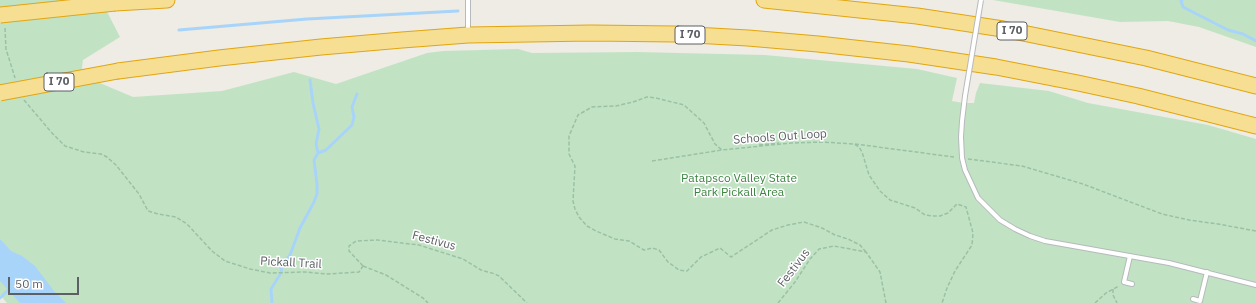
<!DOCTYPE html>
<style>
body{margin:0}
#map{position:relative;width:1256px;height:303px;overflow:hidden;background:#eeece4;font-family:"IBM Plex Sans",sans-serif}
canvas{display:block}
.scale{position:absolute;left:8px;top:277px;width:71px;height:18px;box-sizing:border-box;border:2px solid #5c5f64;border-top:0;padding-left:5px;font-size:12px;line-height:14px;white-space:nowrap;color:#5c5f64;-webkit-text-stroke:3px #fff;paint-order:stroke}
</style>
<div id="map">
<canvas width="1256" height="303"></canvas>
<div class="scale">50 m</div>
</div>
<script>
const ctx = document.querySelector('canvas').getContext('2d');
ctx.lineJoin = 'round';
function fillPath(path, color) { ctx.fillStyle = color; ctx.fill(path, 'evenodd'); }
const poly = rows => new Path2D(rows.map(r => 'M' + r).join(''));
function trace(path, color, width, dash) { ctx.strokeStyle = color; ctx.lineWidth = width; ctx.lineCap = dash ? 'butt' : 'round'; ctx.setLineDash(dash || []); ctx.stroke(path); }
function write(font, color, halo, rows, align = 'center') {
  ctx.font = font + ' "IBM Plex Sans",sans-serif'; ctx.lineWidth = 3; ctx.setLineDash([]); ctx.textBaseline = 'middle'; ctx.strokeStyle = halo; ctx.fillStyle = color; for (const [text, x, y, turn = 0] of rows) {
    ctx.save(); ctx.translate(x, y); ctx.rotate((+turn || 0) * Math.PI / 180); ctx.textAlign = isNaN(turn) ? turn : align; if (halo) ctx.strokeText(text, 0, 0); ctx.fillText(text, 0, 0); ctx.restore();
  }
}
const green = poly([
 [0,0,101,0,120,37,83,60,81,75,133,97,222,91,294,72,336,84,427,53,443,51,518,49,532,53,637,52,765,55,917,69,957,78,952,101,963,103,974,103,976,93,980,83,1049,91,1088,103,1208,125,1256,139,1256,303,7,303,0,295],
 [993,0,1256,0,1256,47,1199,27,1168,21,1120,22]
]);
const water = poly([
 [0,239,11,251,22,256,35,266,54,291,66,303,20,303,0,281]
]);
const stream = poly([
 [1182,0,1181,1,1183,7,1228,30,1243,34,1256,41],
 [179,30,307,19,458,11],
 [310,80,313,103,319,129,316,144,318,153],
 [0,298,10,288],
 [272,303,271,289,281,273,282,265,290,255,300,228,314,202,317,194,317,184,314,160,318,153,326,150,352,125,354,117,352,107,357,94]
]);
const path = poly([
 [5,28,6,49,15,78],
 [24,100,52,133,65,146,84,152,101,154,107,157,116,165,139,194,148,211,158,214,176,217,187,224,212,251,225,261,250,269,270,273,305,272,327,274,359,272,363,266],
 [855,144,954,157],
 [759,145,779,143],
 [968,159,1022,166,1083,184,1162,214,1189,220,1218,224,1256,231],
 [652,161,722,150],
 [866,252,860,245,848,239,835,235,822,228,804,222,788,225,772,230,731,257,720,248,701,257,687,271,679,270,668,262,659,250,652,248,644,250,629,241,615,239,596,231,587,226,579,217,575,209,573,201,575,166,569,154,569,136,578,115,592,107,616,106,633,102,647,97,656,98,684,105,704,123,715,144,722,150,791,143,823,142,854,144,859,147,862,152,869,175,880,191,890,200,915,208,925,215,934,216,940,216,948,213,957,204,966,207,973,233,972,245,955,271,947,288,942,303],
 [363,266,349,251,349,246,356,241,377,240,419,245,463,259,481,270,495,274,499,276,527,303],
 [363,266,386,275,423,298,428,303],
 [1113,289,1113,295,1117,303],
 [778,303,795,282,810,259,819,249,834,246,866,252,880,272,886,303],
 [1095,303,1106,293,1119,286]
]);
const lane = poly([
 [468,0,468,32],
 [965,96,962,121,961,137,962,158,965,170,978,198,1000,220,1015,229,1030,236,1045,241,1169,263,1256,285],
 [1130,256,1124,282,1132,284],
 [1193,299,1200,301,1207,272]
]);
const highway = poly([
 [764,0,917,16,1003,29,1146,58,1256,86],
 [115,3,167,0],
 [118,71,219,58,321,47,402,40,468,35,591,33,675,34,748,38,818,44,909,54,996,67,1078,83,1138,96,1256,126]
]);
const laneBridge = poly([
 [965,96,981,0]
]);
const highwayBridge = poly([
 [0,15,115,3],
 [0,93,118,71]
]);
const shields = [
 [1012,31,30],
 [690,35,30],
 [59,82,30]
];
const shieldNames = [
 ["I 70",1012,31],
 ["I 70",690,35],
 ["I 70",59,82]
];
const streetNames = [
 ["Schools Out Loop",780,137,-4],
 ["Festivus",434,241,15],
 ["Pickall Trail",291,263,3],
 ["Festivus",794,268,-53]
];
const parkNames = [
 ["Patapsco Valley State",739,179],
 ["Park Pickall Area",739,193]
];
fillPath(green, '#c2e3c3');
fillPath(water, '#a9d4f9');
trace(stream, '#a9d4f9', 3);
trace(lane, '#b6b9bd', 6);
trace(highway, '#e2a50f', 17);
trace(path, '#9ac1a6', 1.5, [4, 2]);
trace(lane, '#fff', 4);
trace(highway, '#f6df93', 15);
trace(laneBridge, '#b6b9bd', 6, []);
trace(highwayBridge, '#e2a50f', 17, []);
trace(laneBridge, '#fff', 4);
trace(highwayBridge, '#f6df93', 15);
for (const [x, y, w] of shields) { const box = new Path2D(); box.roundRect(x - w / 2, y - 9, w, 18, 3); ctx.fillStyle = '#fff'; ctx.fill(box); trace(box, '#5c5f64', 1); }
write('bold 11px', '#5c5f64', null, shieldNames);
write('12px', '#5c5f64', '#fff', streetNames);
write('12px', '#3b8340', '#fff', parkNames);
</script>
